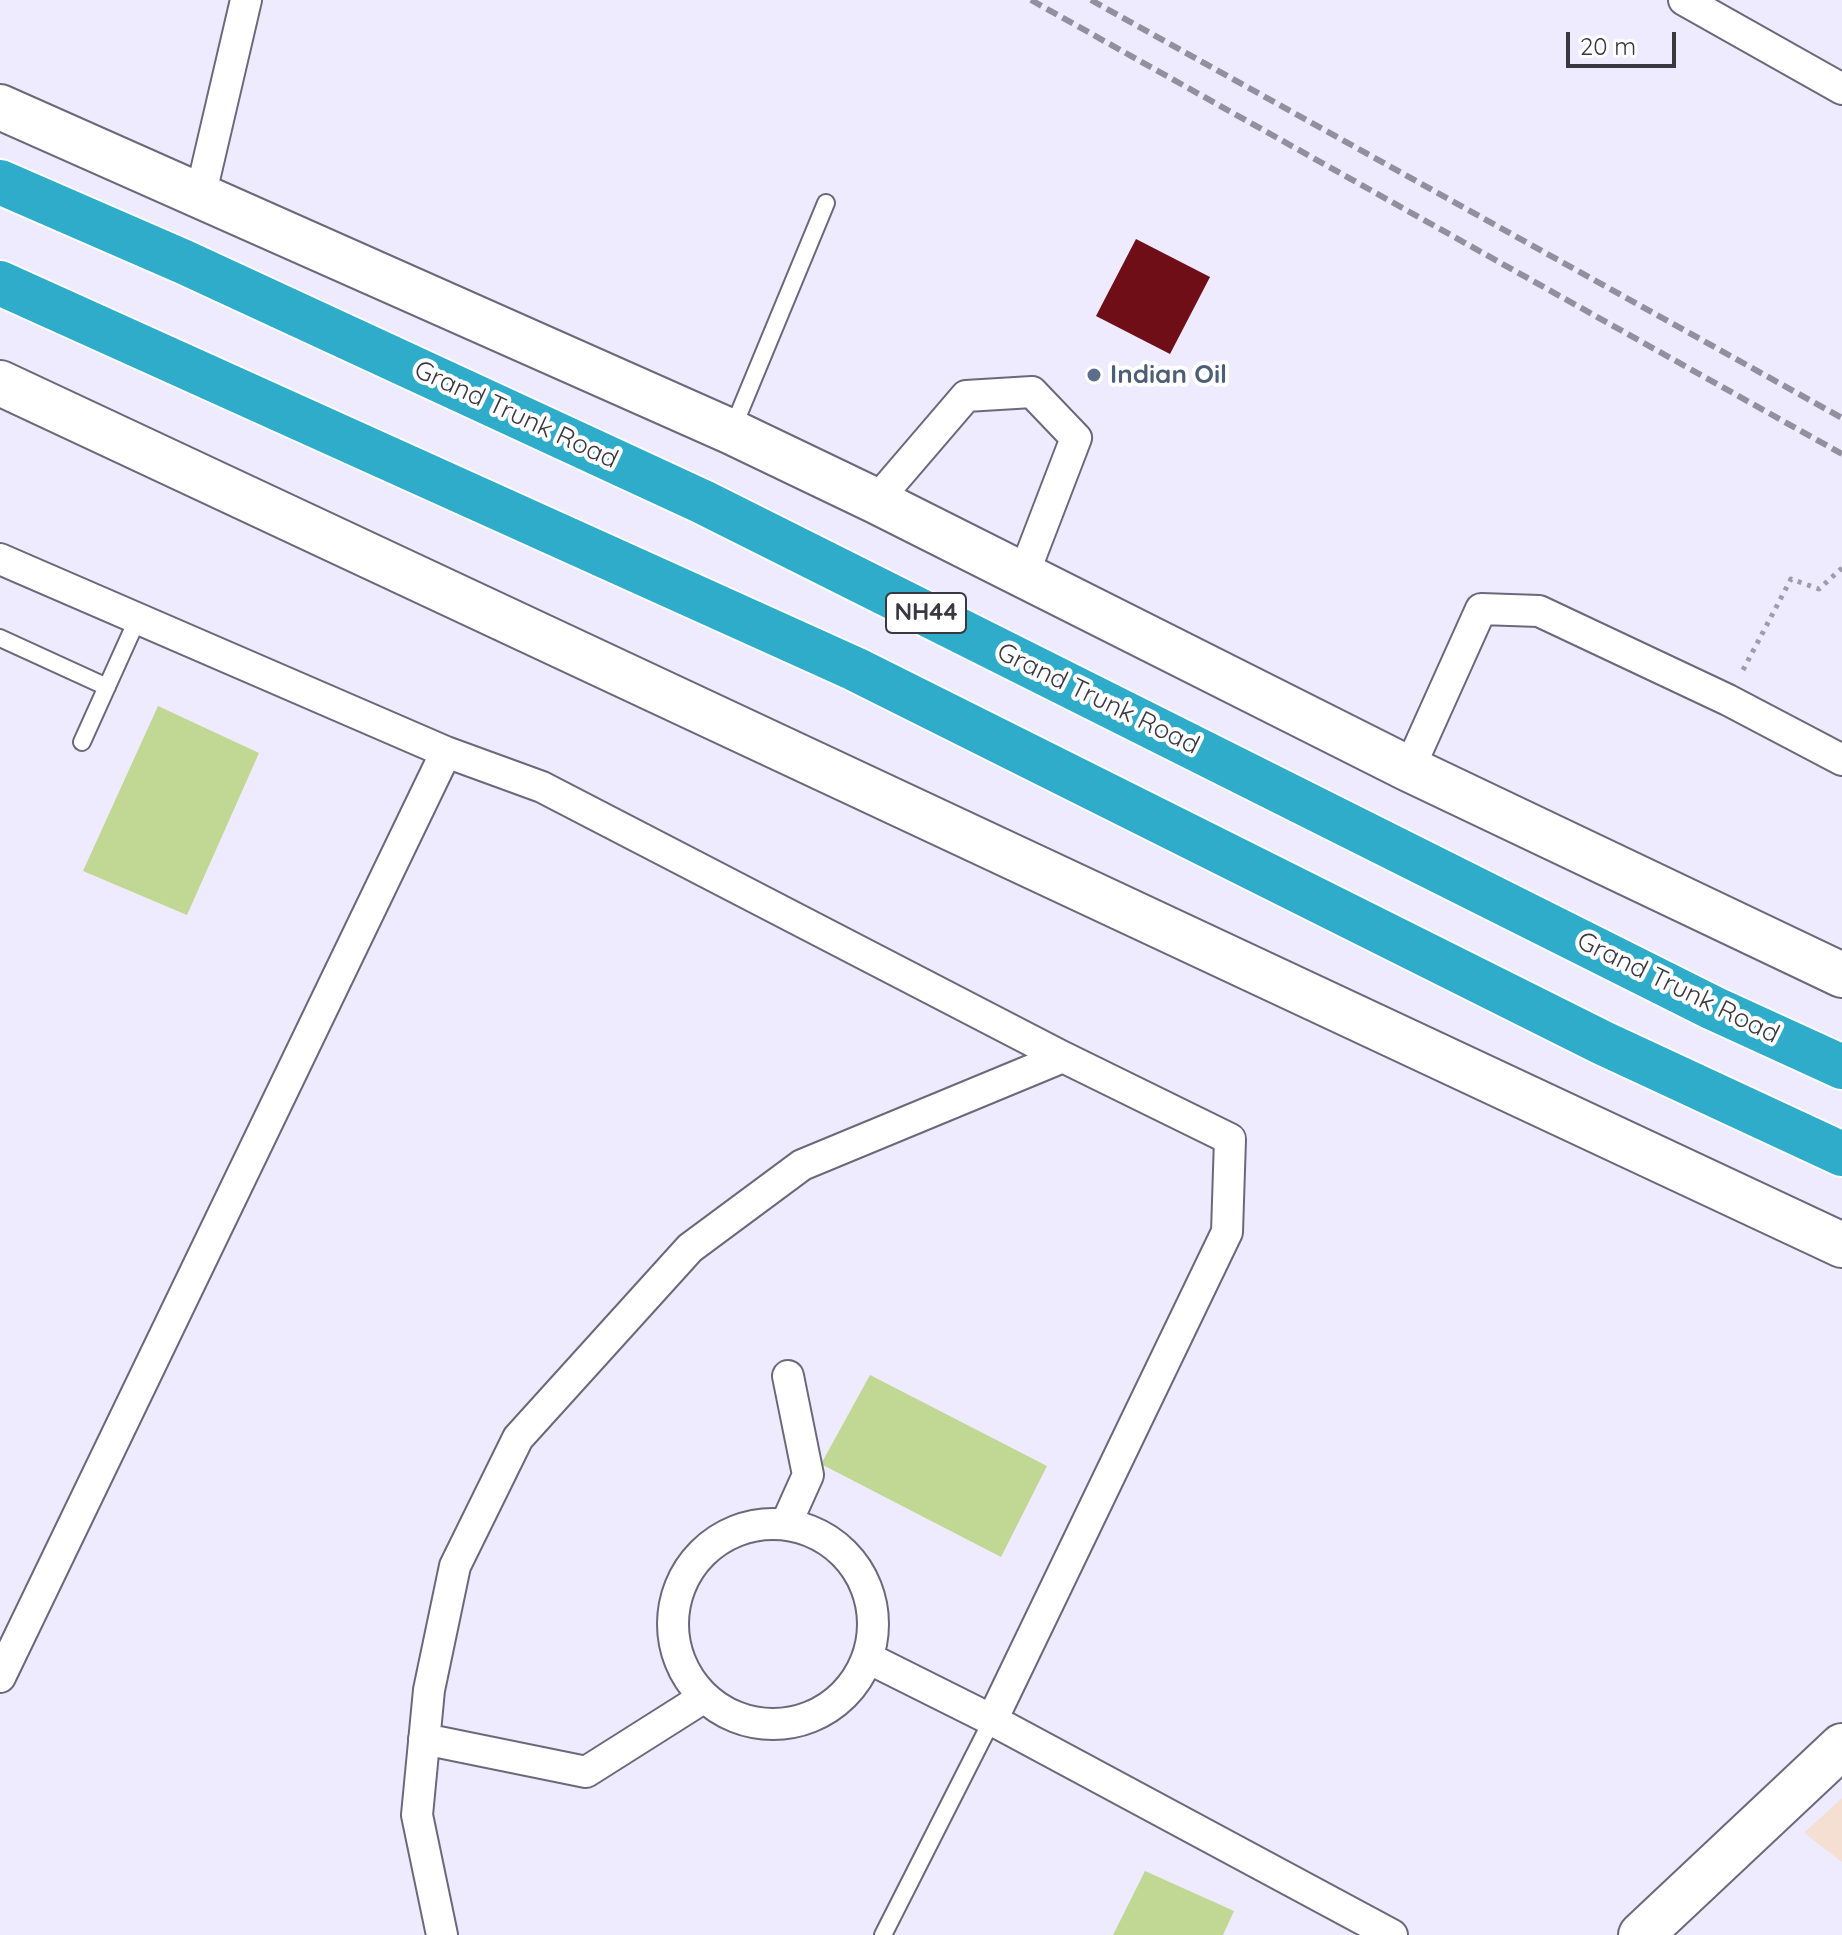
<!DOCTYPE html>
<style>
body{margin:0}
#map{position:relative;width:1842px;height:1935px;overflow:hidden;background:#eeeaff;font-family:Quicksand,sans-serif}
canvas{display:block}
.scale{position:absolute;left:1566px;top:32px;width:110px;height:36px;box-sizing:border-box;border:4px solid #393840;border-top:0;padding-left:10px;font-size:24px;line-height:28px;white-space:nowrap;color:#393840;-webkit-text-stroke:6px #fff;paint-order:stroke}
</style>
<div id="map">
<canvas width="1842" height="1935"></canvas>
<div class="scale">20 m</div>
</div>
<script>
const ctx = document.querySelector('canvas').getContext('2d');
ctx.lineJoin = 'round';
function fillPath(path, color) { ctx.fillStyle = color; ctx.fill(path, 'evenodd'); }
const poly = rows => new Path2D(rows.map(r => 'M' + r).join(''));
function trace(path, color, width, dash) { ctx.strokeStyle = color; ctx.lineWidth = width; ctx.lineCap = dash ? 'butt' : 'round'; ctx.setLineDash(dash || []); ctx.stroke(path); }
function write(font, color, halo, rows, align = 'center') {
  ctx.font = font + ' Quicksand,sans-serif'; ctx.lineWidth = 8; ctx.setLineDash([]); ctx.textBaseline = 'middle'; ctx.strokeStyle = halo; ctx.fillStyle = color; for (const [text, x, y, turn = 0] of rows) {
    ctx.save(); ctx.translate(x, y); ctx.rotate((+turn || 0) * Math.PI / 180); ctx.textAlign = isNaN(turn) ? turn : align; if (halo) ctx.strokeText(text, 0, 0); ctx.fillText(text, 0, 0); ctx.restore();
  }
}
const commercial = poly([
 [1842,1798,1842,1862,1804,1833]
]);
const green = poly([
 [158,706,259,753,187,915,83,871],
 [870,1375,1047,1466,1001,1557,821,1464],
 [1145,1871,1234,1911,1223,1935,1113,1935]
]);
const building = poly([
 [1136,239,1210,277,1170,354,1096,316]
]);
const path = poly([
 [1743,670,1791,579,1819,589,1842,568]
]);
const lane = poly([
 [732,430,826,203],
 [0,638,107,687],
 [82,742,137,620],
 [883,1935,992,1720]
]);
const street = poly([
 [1684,0,1842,89],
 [200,197,246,0],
 [876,501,966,396,1032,392,1076,438,1023,576],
 [0,559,446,752,0,1677],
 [446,752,542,787,1063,1057],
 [1409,769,1481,609,1539,611,1728,700,1842,760],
 '673 1624a100 100 0 1 1 200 0a100 100 0 1 1-200 0Z',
 [786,1524,808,1475,788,1376],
 [870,1659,992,1720,1392,1935],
 [424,1739,586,1772,703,1698],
 [442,1935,417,1815,429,1690,455,1566,518,1438,690,1248,802,1165,1063,1057,1230,1139,1227,1232,992,1720]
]);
const secondary = poly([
 [0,107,732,432,876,501,1409,769,1842,975],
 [0,383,1842,1245],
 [1641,1935,1842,1746]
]);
const highway = poly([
 [0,182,184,262,703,502,1713,1008,1842,1067],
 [0,283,855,669,1603,1043,1842,1154]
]);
const rail = poly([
 [1031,0,1842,454],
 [1091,0,1842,418]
]);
const markers = [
 [1094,375,8,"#5c6f8a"]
];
const shields = [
 [926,613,80]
];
const shieldNames = [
 ["NH44",926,613]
];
const serviceNames = [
 ["Indian Oil",1110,375]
];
const streetNames = [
 ["Grand Trunk Road",516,415,25],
 ["Grand Trunk Road",1098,699,26],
 ["Grand Trunk Road",1678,988,26]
];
fillPath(commercial, '#f5dfd2');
fillPath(green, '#c0d893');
fillPath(building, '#6f0e17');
trace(lane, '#6c687a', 20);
trace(street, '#6c687a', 34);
trace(secondary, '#6c687a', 48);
trace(highway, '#fff', 48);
trace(path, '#9e9cab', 5, [4, 6]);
trace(lane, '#fff', 16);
trace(street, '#fff', 30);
trace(secondary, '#fff', 44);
trace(highway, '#2eacca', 44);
trace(rail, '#92909e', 6, [12, 6]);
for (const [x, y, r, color] of markers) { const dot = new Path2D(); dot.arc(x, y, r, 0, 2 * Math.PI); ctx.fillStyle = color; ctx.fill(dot); trace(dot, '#fff', 3); }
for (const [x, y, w] of shields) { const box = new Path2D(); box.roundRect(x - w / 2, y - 20, w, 40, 6); ctx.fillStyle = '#fff'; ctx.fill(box); trace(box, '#393840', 2); }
write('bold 24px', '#393840', null, shieldNames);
write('bold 26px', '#4e5e75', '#fff', serviceNames, 'left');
write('26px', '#393840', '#fff', streetNames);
</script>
